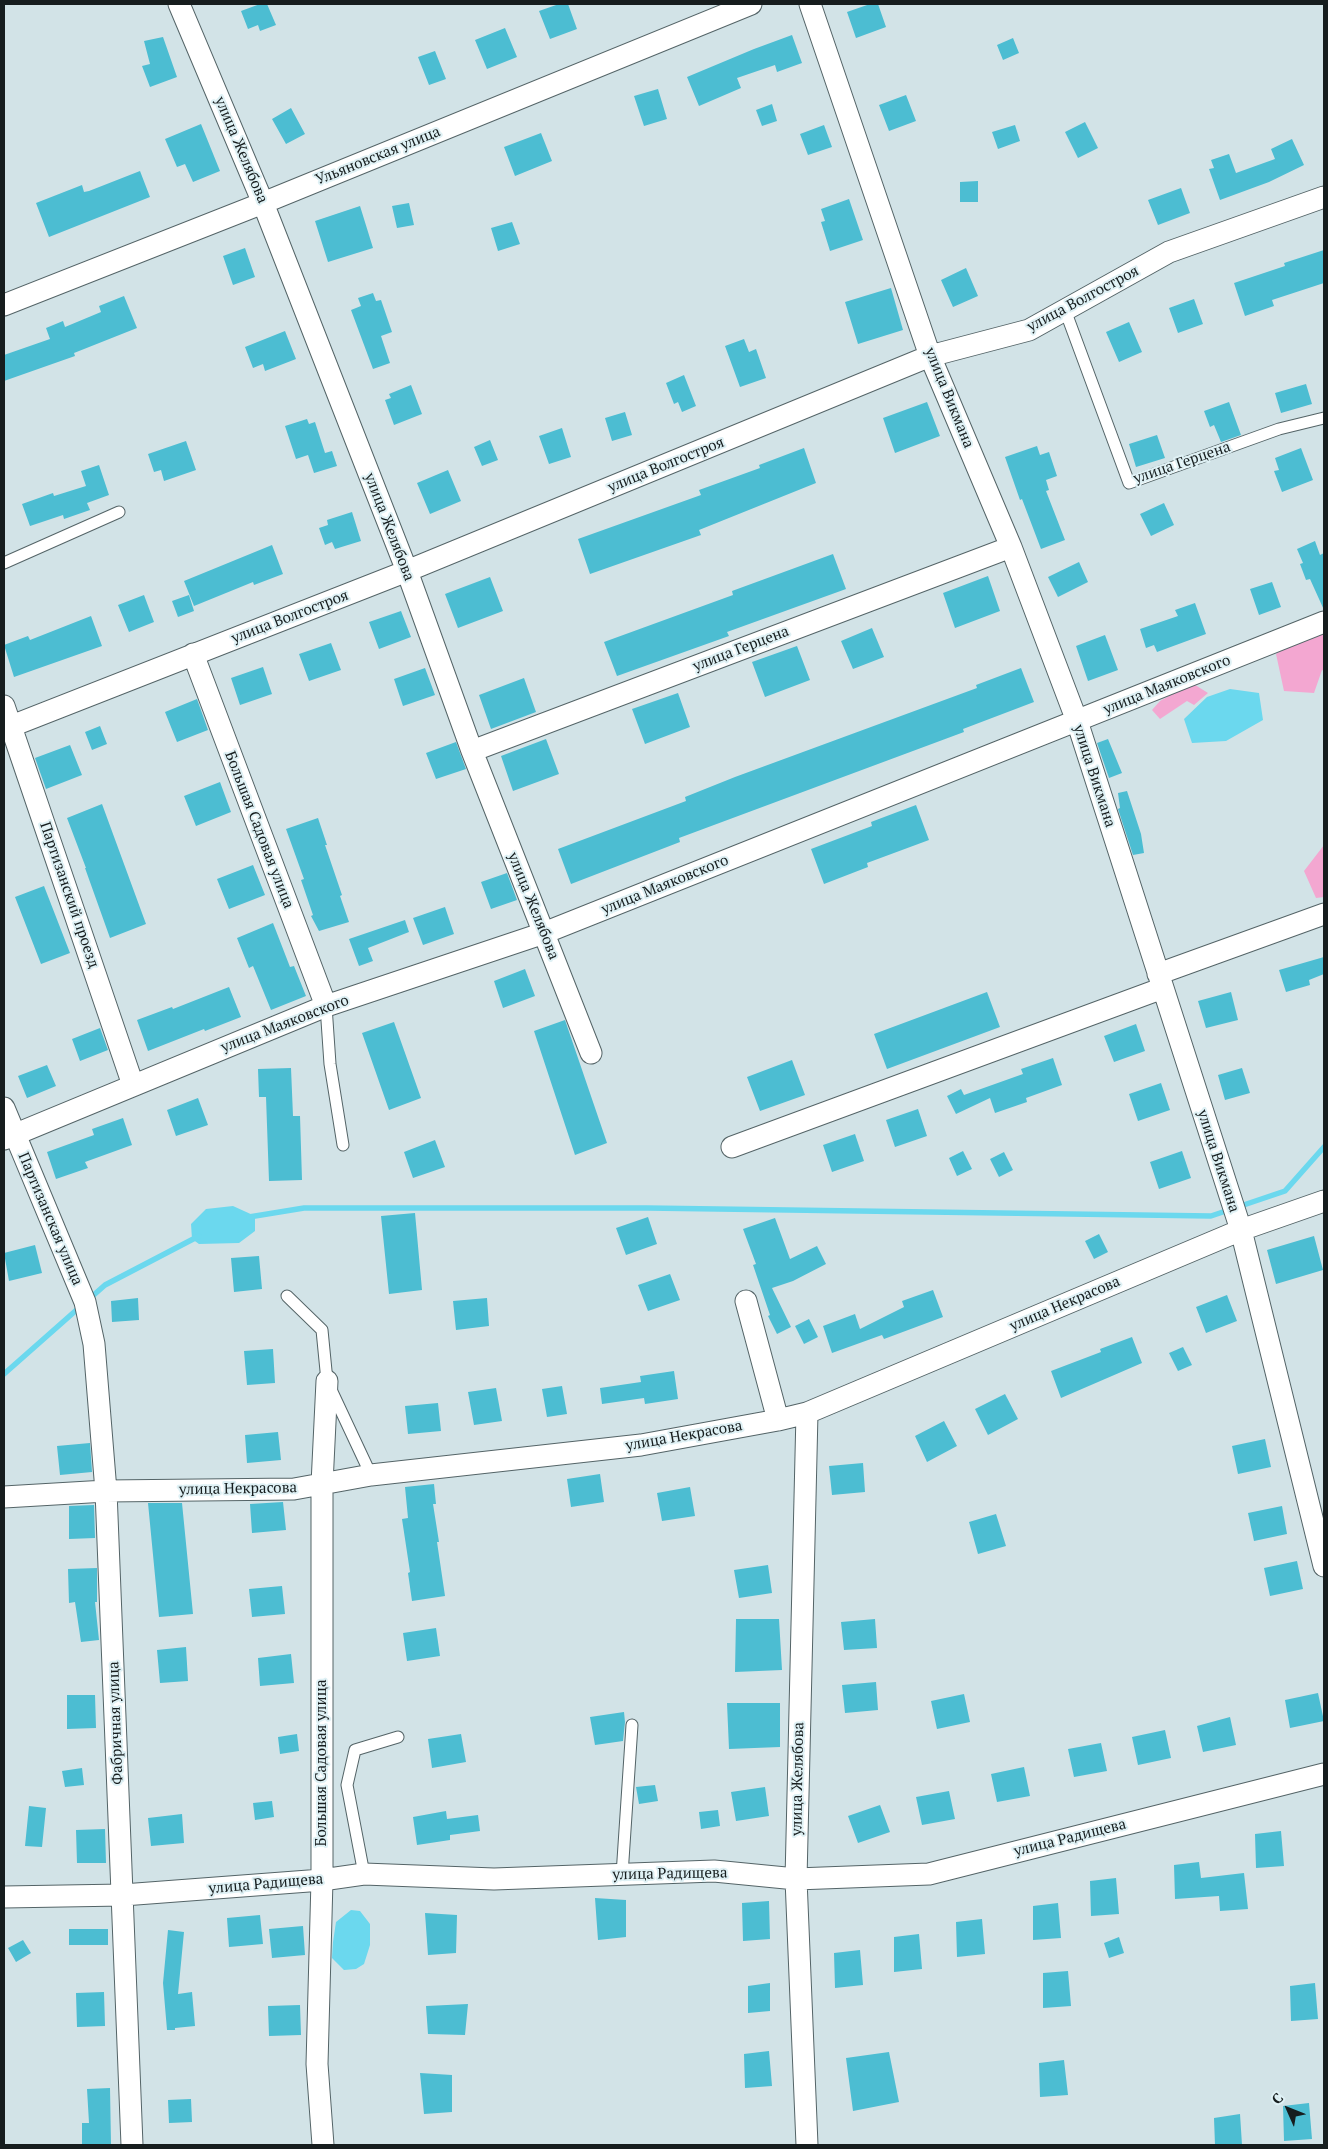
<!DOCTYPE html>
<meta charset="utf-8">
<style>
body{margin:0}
#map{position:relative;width:1328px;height:2149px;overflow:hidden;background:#d2e3e7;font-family:"PT Serif",serif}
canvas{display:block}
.frame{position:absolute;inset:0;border:5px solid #161d1e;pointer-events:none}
.north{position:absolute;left:1263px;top:2084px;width:50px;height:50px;-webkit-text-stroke:4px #dff1f5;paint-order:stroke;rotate:314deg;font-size:14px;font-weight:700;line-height:20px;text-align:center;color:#161d1e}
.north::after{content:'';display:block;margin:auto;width:18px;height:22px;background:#161d1e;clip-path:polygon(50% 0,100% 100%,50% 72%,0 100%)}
</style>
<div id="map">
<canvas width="1328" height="2149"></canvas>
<div class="frame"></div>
<div class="north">С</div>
</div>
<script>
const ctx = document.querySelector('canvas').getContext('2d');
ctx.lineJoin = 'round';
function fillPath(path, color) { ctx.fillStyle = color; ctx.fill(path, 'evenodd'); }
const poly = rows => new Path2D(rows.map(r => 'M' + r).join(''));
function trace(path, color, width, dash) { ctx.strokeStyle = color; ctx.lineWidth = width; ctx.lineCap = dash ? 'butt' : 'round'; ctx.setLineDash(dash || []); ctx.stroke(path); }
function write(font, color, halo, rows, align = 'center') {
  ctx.font = font + ' "PT Serif",serif'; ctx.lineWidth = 4; ctx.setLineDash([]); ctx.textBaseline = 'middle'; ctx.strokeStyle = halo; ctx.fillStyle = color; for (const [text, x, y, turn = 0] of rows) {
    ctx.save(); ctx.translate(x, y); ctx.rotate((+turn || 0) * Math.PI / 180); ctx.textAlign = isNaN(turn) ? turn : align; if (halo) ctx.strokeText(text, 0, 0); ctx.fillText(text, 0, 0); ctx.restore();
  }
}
const green = poly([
 [1324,631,1324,671,1322,670,1314,693,1284,691,1276,654,1305,634],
 [1192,683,1208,693,1194,705,1187,701,1160,719,1152,710,1160,701],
 [1324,845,1324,897,1316,898,1304,871]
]);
const water = poly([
 [1230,689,1259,693,1263,720,1226,741,1192,743,1184,719,1207,697],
 [233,1206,255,1216,255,1231,239,1243,199,1244,192,1239,191,1224,206,1209],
 [351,1910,360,1911,370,1924,370,1945,364,1964,356,1969,344,1970,332,1958,333,1942,336,1922]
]);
const stream = poly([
 [249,1217,304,1208,647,1208,1211,1216,1285,1191,1324,1147],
 [88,1300,105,1285,199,1236],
 [4,1374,81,1306]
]);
const building = poly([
 [260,4,267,4,276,25,260,31,258,25,248,29,241,11],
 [559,4,568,4,577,29,550,39,539,11],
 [870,4,878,4,886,27,856,38,847,12],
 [505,28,517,57,487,69,475,40],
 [792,35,802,63,777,72,775,65,737,78,741,88,699,106,687,77,754,49],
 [163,37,177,77,150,87,142,66,150,64,144,41],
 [1013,38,1019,53,1003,60,997,45],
 [435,51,446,79,429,85,418,57],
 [658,89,667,119,644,126,634,96],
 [906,95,916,121,889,131,879,105],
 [772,104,777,121,762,126,756,110],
 [291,108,305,134,286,144,272,119],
 [1085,122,1098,148,1078,158,1065,132],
 [201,124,220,171,193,182,185,164,177,167,165,139],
 [824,125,832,147,808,155,800,134],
 [1015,125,1020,141,998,149,992,132],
 [541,133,552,161,515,176,504,147],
 [1292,139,1304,165,1269,182,1220,200,1209,169,1214,168,1211,160,1229,154,1236,173,1275,159,1271,149],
 [140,171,150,197,49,237,36,203,82,185,84,192,89,191],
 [978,181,978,202,960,202,960,182],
 [1181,188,1190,213,1158,225,1148,200],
 [849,199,863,240,830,251,821,222,825,221,821,209],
 [409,203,414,225,397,228,392,206],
 [360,206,373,248,328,262,315,221],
 [512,222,520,244,498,251,491,228],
 [245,248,255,277,233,285,223,256],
 [1324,250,1324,283,1272,300,1274,306,1245,316,1234,283,1285,266,1284,263],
 [966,268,978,296,953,307,941,280],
 [891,288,903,330,858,344,845,302],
 [373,293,376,301,381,300,392,332,381,336,390,363,373,369,351,310,361,306,358,298],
 [124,296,137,328,74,353,75,356,4,381,4,355,50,339,46,328,63,321,65,327,101,312,99,306],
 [1194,299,1203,324,1178,333,1169,308],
 [1129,322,1142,352,1119,362,1106,332],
 [285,331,296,359,265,371,263,364,253,368,245,347],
 [744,339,749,352,756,349,766,378,740,387,725,346],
 [684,375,696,406,682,412,678,402,674,404,666,383],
 [1306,384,1312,404,1281,413,1275,393],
 [411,385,422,414,394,425,385,400,391,398,389,394],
 [927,402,940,436,895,453,883,418],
 [1229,402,1241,435,1221,442,1214,425,1210,427,1204,411],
 [625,412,632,435,612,441,605,418],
 [307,419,309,424,315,422,325,453,332,451,337,466,314,473,308,455,296,459,285,426],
 [562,428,571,457,549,464,539,436],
 [1157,435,1165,458,1136,467,1129,444],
 [490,440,498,460,482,466,474,447],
 [186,441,196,470,164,481,161,470,154,472,148,454],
 [1037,446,1040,455,1049,452,1057,476,1046,480,1049,490,1046,491,1065,540,1041,549,1022,499,1020,500,1005,457],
 [804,448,816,483,699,530,701,535,590,574,578,539,701,495,699,490,760,468,759,465],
 [1301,448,1313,480,1282,492,1274,471,1279,470,1275,458],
 [99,465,109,495,87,503,90,510,64,519,63,515,30,526,22,504,53,493,54,496,86,486,81,471],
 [448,470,461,501,430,514,417,483],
 [1164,503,1174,525,1151,536,1140,514],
 [352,512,361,541,335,549,332,542,325,545,319,528,328,525,327,520],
 [1315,541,1320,555,1324,553,1324,610,1310,579,1306,580,1300,564,1303,563,1297,549],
 [272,545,283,574,254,585,253,582,194,606,184,581],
 [833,554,846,589,727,632,729,636,617,676,604,642,733,595,732,591],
 [1079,562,1088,582,1058,597,1048,577],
 [988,576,1000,611,955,628,943,593],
 [490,577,503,611,458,628,445,594],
 [1272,582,1281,607,1259,615,1250,589],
 [144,595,154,622,129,632,118,605],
 [189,595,194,611,178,617,172,601],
 [1195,603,1206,634,1157,652,1154,645,1146,648,1140,629,1178,616,1175,610],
 [401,611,411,637,379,649,369,622],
 [91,616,102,646,14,677,4,645,28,636,30,640],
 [872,628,884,657,853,669,841,641],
 [1105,635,1118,670,1088,681,1076,646],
 [331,643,341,670,309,681,299,654],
 [797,646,810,680,765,697,752,662],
 [263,667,272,694,240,705,231,678],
 [425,668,435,695,403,706,394,679],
 [1021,668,1034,702,963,729,964,732,679,838,680,842,571,884,558,849,686,801,685,797,735,777,977,688,976,685],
 [524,678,536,712,491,729,479,695],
 [678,693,690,727,645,744,632,709],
 [197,699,208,730,177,742,165,712],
 [100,726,107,744,92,750,85,732],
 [546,739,559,774,513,791,501,756],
 [1108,739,1122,773,1109,778,1097,743],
 [456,742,466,769,436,779,426,753],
 [70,745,82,775,46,789,35,758],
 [220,782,231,812,196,826,184,796],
 [1127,791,1141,834,1144,853,1133,855,1118,809,1120,808,1118,793],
 [102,804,146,924,110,938,85,868,86,868,67,818],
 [916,805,929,840,867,863,868,867,824,884,811,849,872,826,871,822],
 [318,818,327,845,325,845,342,895,340,896,349,922,319,931,311,916,313,915,301,880,304,879,286,829],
 [253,865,265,895,229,909,217,879],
 [507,873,517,900,491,909,481,882],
 [44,886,70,953,41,964,15,897],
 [445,907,454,934,423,945,413,918],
 [405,920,409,932,368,948,373,961,359,966,349,939],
 [273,923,290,967,294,966,306,996,271,1010,253,966,249,968,237,938],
 [1324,957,1324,974,1309,980,1310,985,1286,992,1279,970],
 [525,969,535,996,503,1008,494,981],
 [229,987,241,1017,205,1031,204,1029,148,1051,137,1020,172,1007,173,1009],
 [987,992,1000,1027,887,1069,874,1034],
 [1231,992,1238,1020,1206,1028,1198,1001],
 [565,1020,607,1143,575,1155,534,1031],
 [394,1022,421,1098,389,1110,362,1033],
 [1136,1024,1145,1051,1114,1062,1104,1036],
 [100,1028,108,1050,80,1061,72,1039],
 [1053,1058,1062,1085,1026,1098,1027,1102,995,1113,990,1098,956,1114,947,1096,961,1089,964,1095,1023,1074,1021,1069],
 [792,1060,805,1095,760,1111,747,1077],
 [47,1065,56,1086,27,1098,18,1076],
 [291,1068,293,1116,300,1116,302,1180,269,1181,266,1097,259,1097,258,1069],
 [1242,1068,1250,1093,1225,1100,1218,1075],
 [1161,1083,1170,1110,1138,1121,1129,1094],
 [198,1098,208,1125,176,1136,167,1110],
 [918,1109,927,1136,895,1147,886,1120],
 [123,1118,132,1145,85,1162,88,1168,56,1179,47,1152,94,1135,92,1129],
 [855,1134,864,1161,832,1172,823,1145],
 [435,1140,445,1167,413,1178,404,1152],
 [963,1151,972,1169,957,1176,949,1158],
 [1182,1151,1191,1178,1159,1189,1150,1162],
 [1004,1152,1013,1170,999,1177,990,1159],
 [415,1213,422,1290,389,1294,381,1216],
 [648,1217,657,1244,626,1255,616,1228],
 [775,1218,790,1259,817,1246,826,1264,793,1281,772,1288,791,1327,777,1334,768,1316,770,1315,753,1265,756,1264,743,1229],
 [1099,1234,1108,1252,1094,1259,1085,1241],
 [1314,1236,1323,1270,1276,1284,1267,1250],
 [35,1245,42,1273,9,1281,4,1253],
 [259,1256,262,1289,234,1292,231,1258],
 [670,1274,680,1300,648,1311,638,1285],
 [933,1290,943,1317,884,1339,882,1335,832,1353,823,1326,855,1314,860,1329,904,1307,902,1301],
 [1227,1295,1237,1321,1206,1333,1196,1307],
 [138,1298,139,1320,112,1322,111,1301],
 [487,1298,489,1326,456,1330,453,1301],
 [809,1319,818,1337,804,1344,795,1326],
 [1132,1337,1142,1363,1061,1398,1051,1371,1101,1352,1100,1349],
 [1183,1347,1192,1365,1178,1371,1169,1353],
 [273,1349,275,1383,247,1385,244,1351],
 [674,1371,678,1399,645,1404,644,1398,602,1404,600,1388,641,1382,640,1376],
 [562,1386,567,1414,547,1417,542,1389],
 [496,1388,502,1421,474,1425,468,1392],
 [1005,1394,1018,1419,988,1435,975,1409],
 [438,1403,441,1431,408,1434,405,1406],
 [944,1421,957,1446,927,1462,915,1436],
 [278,1432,281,1460,247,1463,245,1435],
 [1265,1439,1271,1467,1238,1474,1232,1446],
 [90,1443,92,1472,60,1475,57,1446],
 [863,1463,865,1492,832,1495,829,1466],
 [600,1474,604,1502,571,1507,567,1479],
 [434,1484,436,1504,433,1504,439,1542,437,1542,445,1596,412,1601,408,1573,410,1572,402,1519,408,1518,405,1487],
 [690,1487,695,1516,662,1521,657,1493],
 [283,1502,286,1530,252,1533,250,1504],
 [148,1503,182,1503,193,1614,159,1617],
 [94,1505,95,1538,69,1539,69,1506],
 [1282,1506,1287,1534,1254,1541,1248,1513],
 [996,1514,1006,1546,978,1554,969,1522],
 [1297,1561,1303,1589,1270,1596,1264,1568],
 [768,1565,772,1593,739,1598,734,1570],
 [97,1568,97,1602,95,1602,99,1640,81,1642,75,1602,69,1603,68,1569],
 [282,1586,285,1614,252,1617,249,1589],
 [736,1619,779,1619,782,1670,735,1672],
 [875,1619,877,1648,844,1650,841,1622],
 [436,1628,440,1656,407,1661,403,1633],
 [186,1647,188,1681,160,1683,157,1650],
 [291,1654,294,1683,260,1686,258,1658],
 [876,1682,878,1710,845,1713,842,1685],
 [1318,1693,1324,1721,1290,1728,1285,1700],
 [964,1694,970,1722,937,1729,931,1701],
 [67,1695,95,1695,96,1728,67,1729],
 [727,1703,780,1703,780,1747,729,1749],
 [624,1712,625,1722,623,1741,595,1745,590,1717],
 [1230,1717,1236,1745,1203,1752,1197,1726],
 [1165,1730,1171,1758,1138,1765,1132,1737],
 [297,1734,299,1751,280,1754,278,1737],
 [461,1734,466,1762,432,1768,428,1739],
 [1101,1743,1107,1771,1074,1777,1068,1749],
 [1024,1767,1030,1796,997,1802,991,1774],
 [82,1768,84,1785,65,1787,62,1771],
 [655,1785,658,1801,639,1804,636,1787],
 [765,1787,769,1816,736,1821,731,1792],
 [949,1791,955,1819,922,1825,916,1797],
 [272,1801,274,1817,255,1820,253,1803],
 [880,1805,890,1832,858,1843,848,1816],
 [29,1806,46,1808,42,1847,25,1846],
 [718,1810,720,1826,701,1829,699,1812],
 [446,1811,447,1819,478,1815,480,1831,450,1835,450,1840,417,1845,413,1817],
 [182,1814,184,1843,151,1846,148,1818],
 [105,1829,106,1863,77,1863,76,1830],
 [1281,1831,1284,1866,1256,1868,1255,1834],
 [1199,1862,1201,1878,1244,1873,1248,1909,1220,1911,1219,1896,1175,1899,1174,1865],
 [1116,1878,1119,1914,1091,1916,1090,1881],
 [595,1898,626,1900,626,1937,598,1940],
 [769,1901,770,1939,743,1941,742,1903],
 [1058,1903,1061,1938,1033,1940,1033,1906],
 [425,1913,457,1915,456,1953,428,1955],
 [260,1915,263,1944,229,1947,227,1918],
 [982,1919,985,1954,957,1957,956,1922],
 [303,1926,305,1955,272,1958,269,1929],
 [69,1929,108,1929,108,1945,69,1945],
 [168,1930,184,1932,178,1994,192,1992,195,2026,175,2028,175,2030,167,2030,163,1983],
 [919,1934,922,1969,894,1972,894,1937],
 [1119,1937,1124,1953,1109,1958,1104,1943],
 [23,1940,31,1953,16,1962,8,1948],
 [860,1950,863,1985,835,1988,834,1953],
 [1068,1971,1071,2006,1043,2008,1043,1973],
 [770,1983,770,2011,748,2013,748,1986],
 [1315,1983,1318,2019,1291,2021,1290,1986],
 [104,1992,105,2026,77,2027,76,1993],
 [468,2004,465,2035,428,2034,426,2006],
 [300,2005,301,2035,269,2036,268,2006],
 [769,2051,772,2086,745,2088,744,2054],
 [889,2052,899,2102,853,2111,846,2058],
 [1064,2060,1068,2095,1040,2097,1039,2063],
 [420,2073,452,2075,452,2112,424,2114],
 [110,2088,111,2145,82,2145,82,2123,89,2123,87,2089],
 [191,2099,192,2122,169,2123,168,2100],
 [1309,2103,1312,2139,1284,2141,1283,2106],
 [1240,2114,1242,2145,1215,2145,1214,2118]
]);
const lane = poly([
 [1065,310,1129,483,1279,429,1324,418],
 [4,563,119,512],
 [326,1006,330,1064,343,1145],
 [287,1296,322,1330,327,1381,371,1475],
 [364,1874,347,1785,355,1750,398,1737],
 [622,1875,632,1725]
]);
const street = poly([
 [179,4,263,203,407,571,472,751,591,1053],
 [810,4,930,356,1011,547,1077,721,1241,1230,1324,1566],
 [4,305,263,203,751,4],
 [193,654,326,1006],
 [4,706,133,1085],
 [4,729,407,571,930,356,1029,330,1169,252,1324,197],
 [472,751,1011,547],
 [1158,974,1324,914],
 [4,1108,85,1302,94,1344,106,1491,132,2145],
 [4,1139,326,1006,544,933,1324,622],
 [732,1147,1163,988],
 [746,1301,778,1420],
 [807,1413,796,1879,807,2145],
 [4,1497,106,1491,294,1489,371,1475,641,1445,778,1420,807,1413,1241,1230,1324,1201],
 [4,1897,123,1895,322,1880,364,1874,494,1879,714,1871,796,1879,929,1874,1324,1774],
 [323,2145,317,2064,322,1880,322,1484,327,1381]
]);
const streetNames = [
 ["улица Желябова",241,150,67],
 ["Ульяновская улица",378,156,-22],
 ["улица Волгостроя",1083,299,-28],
 ["улица Викмана",949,398,68],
 ["улица Герцена",1182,463,-19],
 ["улица Волгостроя",666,465,-22],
 ["улица Желябова",389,527,69],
 ["улица Волгостроя",290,617,-21],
 ["улица Герцена",741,649,-21],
 ["улица Маяковского",1167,685,-22],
 ["улица Викмана",1094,776,72],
 ["Большая Садовая улица",259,830,69],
 ["улица Маяковского",665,885,-22],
 ["Партизанский проезд",69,895,71],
 ["улица Желябова",533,906,68],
 ["улица Маяковского",285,1024,-21],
 ["улица Викмана",1218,1161,72],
 ["Партизанская улица",50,1219,67],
 ["улица Некрасова",1065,1304,-23],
 ["улица Некрасова",684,1436,-10],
 ["улица Некрасова",238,1489,-1],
 ["Фабричная улица",116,1723,-92],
 ["Большая Садовая улица",322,1763,-90],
 ["улица Желябова",798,1779,-89],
 ["улица Радищева",1070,1838,-14],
 ["улица Радищева",670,1874,-1],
 ["улица Радищева",266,1884,-5]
];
fillPath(green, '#f3a7d1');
fillPath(water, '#6bd8ee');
trace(stream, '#6bd8ee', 5.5);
fillPath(building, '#4cbdd2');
trace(lane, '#546467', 13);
trace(street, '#546467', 23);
trace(lane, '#fff', 11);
trace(street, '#fff', 21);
write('15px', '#161d1e', '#dff1f5', streetNames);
</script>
